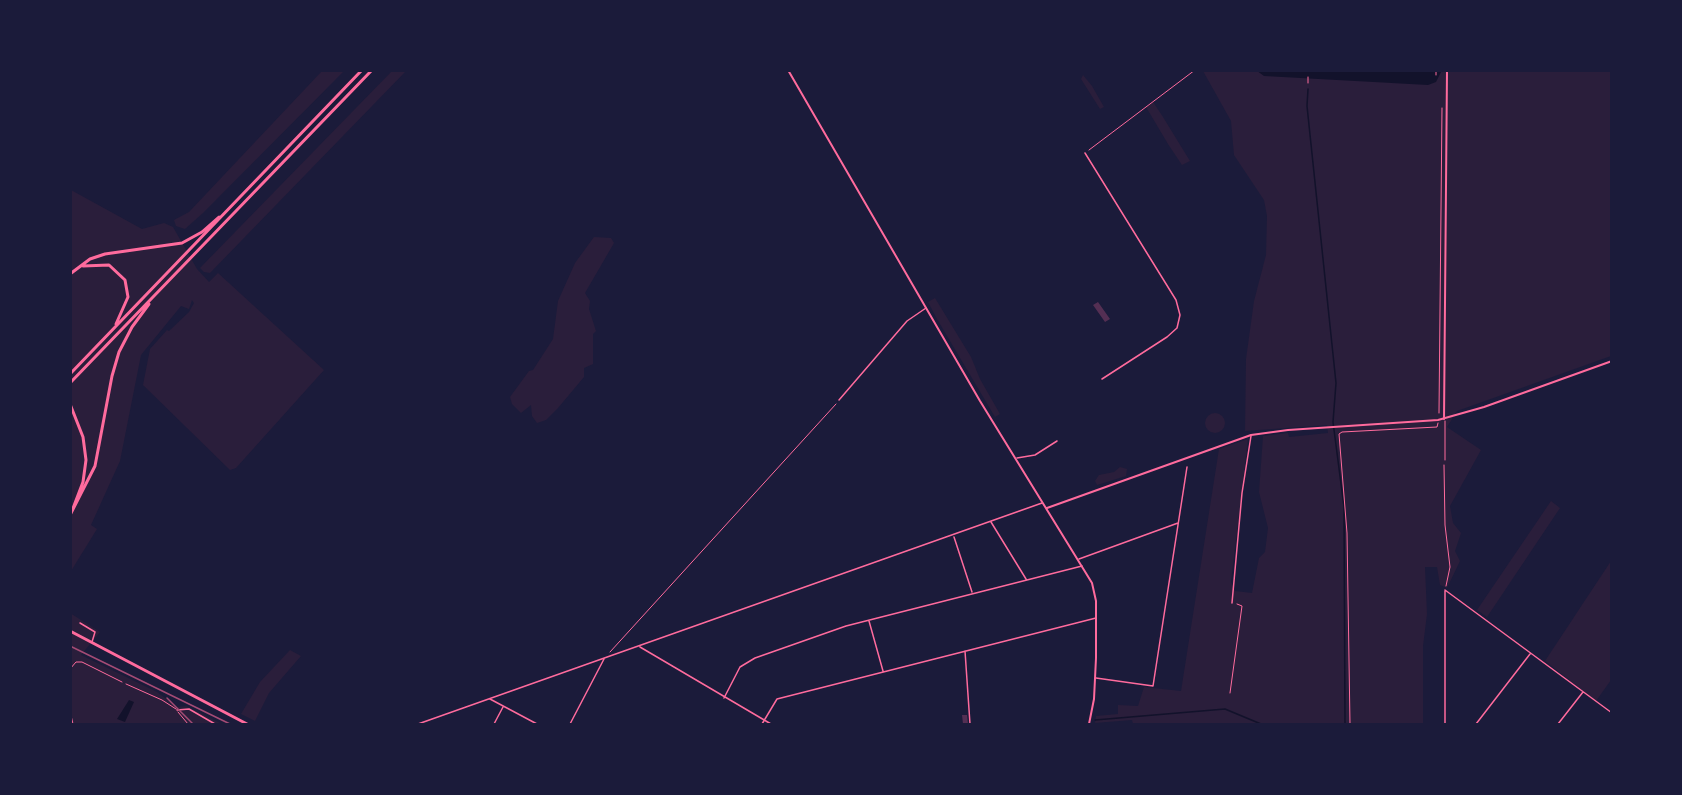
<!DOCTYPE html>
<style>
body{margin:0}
#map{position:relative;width:1682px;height:795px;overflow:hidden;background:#1b1b3a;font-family:Karla,sans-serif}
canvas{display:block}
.frame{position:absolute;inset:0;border:72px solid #1b1b3a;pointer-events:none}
</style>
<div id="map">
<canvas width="1682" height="795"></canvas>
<div class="frame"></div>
</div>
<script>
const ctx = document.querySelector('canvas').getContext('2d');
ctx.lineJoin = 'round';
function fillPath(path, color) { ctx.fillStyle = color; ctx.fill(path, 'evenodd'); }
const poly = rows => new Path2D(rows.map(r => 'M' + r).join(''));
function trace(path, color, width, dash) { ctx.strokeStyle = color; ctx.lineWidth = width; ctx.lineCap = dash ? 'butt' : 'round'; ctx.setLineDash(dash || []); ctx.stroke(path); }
const green = poly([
 [393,70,406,71,210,273,204,272,200,268],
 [322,71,344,71,203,213,185,229,176,226,174,220,189,212],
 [1203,71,1611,71,1611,356,1457,411,1447,427,1481,450,1450,506,1453,523,1461,533,1455,551,1460,561,1447,588,1440,585,1437,567,1425,567,1427,614,1423,646,1423,724,1133,724,1132,720,1095,723,1096,716,1118,714,1118,705,1138,706,1144,687,1181,691,1219,449,1248,439,1231,582,1235,591,1252,593,1259,558,1265,552,1268,528,1259,492,1263,436,1288,433,1289,437,1328,433,1327,425,1245,431,1246,359,1254,301,1266,255,1267,216,1264,200,1234,155,1231,121],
 [1083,75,1092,86,1104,107,1100,109,1081,79],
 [1153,102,1163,117,1190,161,1182,165,1168,144,1146,107],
 [71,190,142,229,164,223,173,227,197,269,209,282,218,273,324,370,236,468,230,470,143,385,150,349,167,330,169,331,189,312,194,303,192,300,189,309,181,306,141,355,120,461,91,525,97,529,71,571],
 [594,237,611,238,614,243,585,293,590,301,589,309,596,331,593,334,593,364,584,368,584,377,558,408,546,420,537,423,532,416,531,405,521,413,512,404,510,397,529,371,533,370,553,339,558,301,575,263],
 [935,298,971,357,980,379,1000,414,995,417,937,319,928,302],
 '1205 423a10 10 0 1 1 20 0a10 10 0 1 1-20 0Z',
 [1120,467,1127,469,1126,476,1097,485,1095,481,1099,475,1114,472],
 [1551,501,1560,508,1487,617,1477,610],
 [1611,561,1611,680,1596,701,1545,661],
 [70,613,100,632,81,655,157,692,177,707,186,706,222,724,71,724],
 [290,650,301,656,269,693,255,721,241,714,260,682]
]);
const water = poly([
 [1442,70,1436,82,1428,85,1264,76,1257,71],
 [129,700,134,702,125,722,117,719]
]);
const stream = poly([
 [1308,89,1307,106,1336,383,1333,422,1344,507,1345,724],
 [1095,720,1225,709,1261,724]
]);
const building = poly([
 [1098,302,1110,319,1105,322,1093,305],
 [962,715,967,715,968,724,963,724]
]);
const path = poly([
 [1436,70,1436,75],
 [1308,83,1308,77],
 [1089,150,1195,70],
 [1439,413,1442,108],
 [1444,465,1445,525,1450,567,1446,586],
 [610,652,836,404],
 [70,669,76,662,82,662,122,682],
 [1230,693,1242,606,1237,604],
 [70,711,73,724],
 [1350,724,1347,533,1339,434,1342,432,1437,427,1438,423]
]);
const service = poly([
 [1445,421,1445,460],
 [126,684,162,700,176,709],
 [178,712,188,724]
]);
const minor = poly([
 [1085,153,1176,300,1180,315,1177,328,1167,337,1102,379],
 [839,400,907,321,926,308],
 [1017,458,1035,455,1057,441],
 [991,522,1026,579],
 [954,537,972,592],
 [1079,559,1178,523],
 [1445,590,1612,713],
 [1445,591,1445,724],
 [1232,603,1242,493,1251,436],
 [869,621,883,671],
 [80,623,95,632,92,642],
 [640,647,771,724],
 [965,651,970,724],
 [1096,678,1153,686,1187,467],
 [724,698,740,667,755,658,846,626,1082,566],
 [490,699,537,724],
 [177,710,189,709,215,724],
 [418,724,1042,503],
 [494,724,503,707],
 [570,724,604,659],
 [762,724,777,699,1096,618],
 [1476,724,1530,654],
 [1558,724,1583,692]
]);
const tertiary = poly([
 [1444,419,1447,70]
]);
const secondary = poly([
 [788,70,980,401,1092,583,1096,601,1096,658,1094,699,1089,724],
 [1047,508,1251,435,1288,430,1438,420,1484,407,1612,361]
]);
const primary = poly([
 [70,631,247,724]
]);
const trunk = poly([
 [83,266,109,265,125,280,128,297,116,324],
 [70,274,90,259,105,254,182,243,202,232,219,217],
 [70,374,362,70],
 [70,383,372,70],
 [70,404,83,437,86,460,83,482,72,511],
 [70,515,95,466,112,376,119,352,132,327,149,304]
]);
const tram = poly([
 [70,646,230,724],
 [167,698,193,724]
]);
fillPath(green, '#2a1e3b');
fillPath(water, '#12122b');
trace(stream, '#12122b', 1.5);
fillPath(building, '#542f53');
trace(path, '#ff6b9d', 1);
trace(service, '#ff6b9d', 1);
trace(minor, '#ff6b9d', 1.5);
trace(tertiary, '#ff6b9d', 2);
trace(secondary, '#ff6b9d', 2);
trace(primary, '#ff6b9d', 3);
trace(trunk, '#ff6b9d', 3);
trace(tram, '#a44b75', 1.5);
</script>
